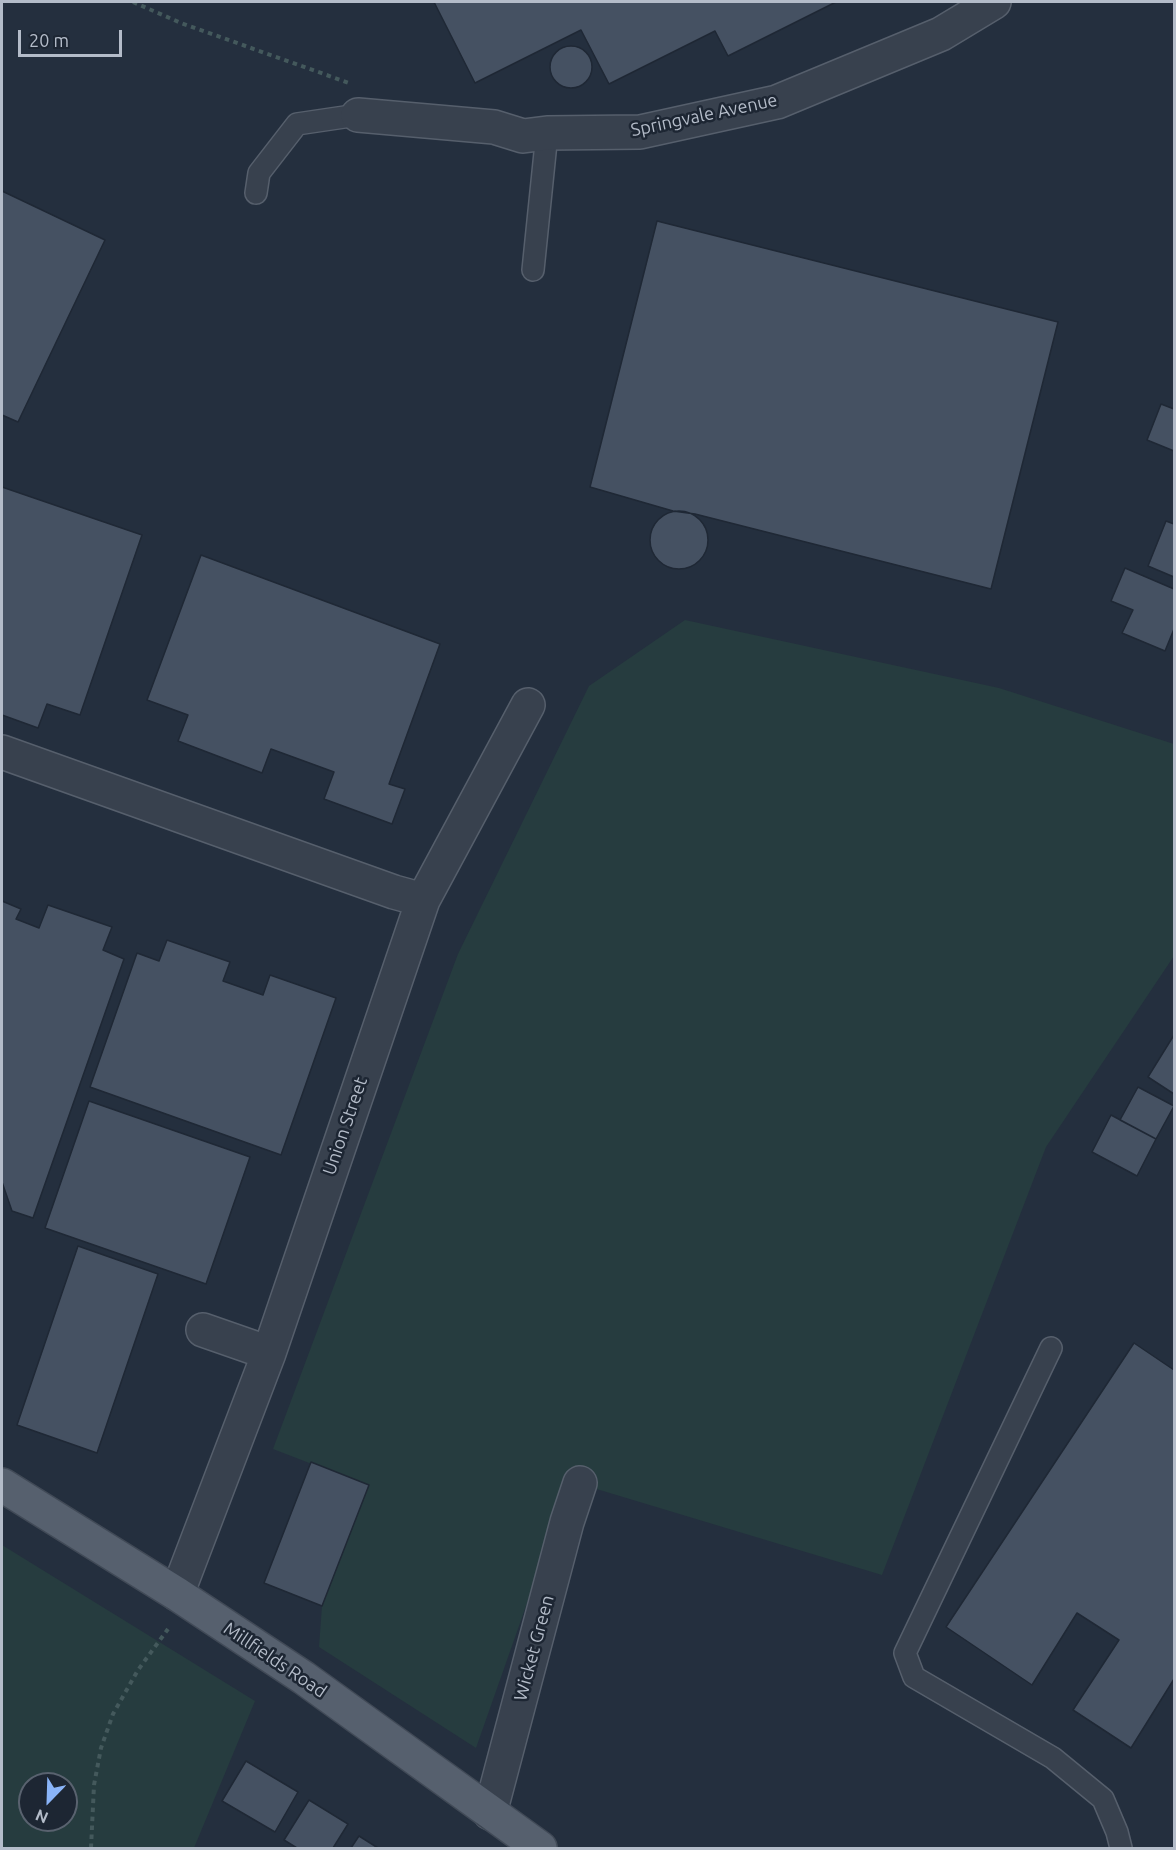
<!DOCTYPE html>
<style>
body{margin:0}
#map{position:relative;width:1176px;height:1850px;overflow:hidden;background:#242f3e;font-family:Ubuntu,sans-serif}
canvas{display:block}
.frame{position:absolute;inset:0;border:3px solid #b4bcc9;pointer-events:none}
.north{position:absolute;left:18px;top:1772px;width:60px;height:60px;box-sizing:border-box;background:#1d2633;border:2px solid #59626f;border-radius:50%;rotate:203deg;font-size:16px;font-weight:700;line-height:24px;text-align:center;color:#b4bcc9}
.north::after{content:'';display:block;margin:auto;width:21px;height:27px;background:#8ab4f8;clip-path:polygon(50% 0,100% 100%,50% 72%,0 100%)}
.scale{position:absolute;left:18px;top:30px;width:104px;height:27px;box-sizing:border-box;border:3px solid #b4bcc9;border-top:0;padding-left:8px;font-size:18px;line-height:21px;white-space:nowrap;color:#b4bcc9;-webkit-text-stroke:4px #1d2633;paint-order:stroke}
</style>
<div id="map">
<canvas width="1176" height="1850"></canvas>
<div class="frame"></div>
<div class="north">N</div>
<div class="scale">20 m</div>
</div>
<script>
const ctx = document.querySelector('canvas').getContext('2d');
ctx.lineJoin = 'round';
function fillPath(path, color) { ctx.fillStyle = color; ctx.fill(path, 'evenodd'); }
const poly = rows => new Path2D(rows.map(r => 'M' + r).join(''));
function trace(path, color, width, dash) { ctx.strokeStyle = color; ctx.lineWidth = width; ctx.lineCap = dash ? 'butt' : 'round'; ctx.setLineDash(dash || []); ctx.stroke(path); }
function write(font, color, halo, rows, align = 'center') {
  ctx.font = font + ' Ubuntu,sans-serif'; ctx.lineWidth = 5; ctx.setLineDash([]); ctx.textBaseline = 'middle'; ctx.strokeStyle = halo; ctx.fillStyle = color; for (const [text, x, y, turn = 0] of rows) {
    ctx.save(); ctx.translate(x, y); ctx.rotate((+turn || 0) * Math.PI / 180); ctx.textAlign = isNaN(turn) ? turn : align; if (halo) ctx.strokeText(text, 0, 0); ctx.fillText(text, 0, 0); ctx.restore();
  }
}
const green = poly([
 [685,620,999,688,1174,744,1174,956,1046,1147,882,1575,570,1481,476,1748,319,1647,322,1606,369,1486,273,1449,458,954,589,686],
 [2,1545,255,1701,194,1848,2,1848],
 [30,1784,66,1784,66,1820,30,1820]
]);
const building = poly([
 [434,2,836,2,728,56,715,31,609,84,581,30,475,83,434,2],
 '550 67a21 21 0 1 1 42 0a21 21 0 1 1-42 0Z',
 [2,191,105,240,18,422,2,415,2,191],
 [657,221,1058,322,991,589,695,514,673,511,590,487,657,221],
 [1161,404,1174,409,1174,451,1147,440,1161,404],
 [2,487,142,535,80,715,47,704,38,728,2,715,2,487],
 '650 540a29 29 0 1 1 58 0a29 29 0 1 1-58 0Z',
 [1166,521,1174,524,1174,577,1148,566,1166,521],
 [201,555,440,644,389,784,405,789,392,824,324,799,334,772,271,749,262,773,178,741,188,715,147,700,201,555],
 [1125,568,1174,589,1174,629,1165,651,1122,633,1133,610,1111,601,1125,568],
 [2,901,21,909,16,919,39,928,48,905,112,927,103,950,124,959,33,1218,12,1211,2,1182,2,901],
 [167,940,230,962,223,981,263,995,270,975,336,998,281,1155,90,1087,137,953,159,961,167,940],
 [1174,1035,1174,1094,1148,1077,1174,1035],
 [1138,1087,1174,1106,1156,1139,1120,1120,1138,1087],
 [89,1101,250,1157,206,1284,45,1228,89,1101],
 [1111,1115,1156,1139,1137,1176,1092,1152,1111,1115],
 [78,1246,158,1274,97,1453,17,1425,78,1246],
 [1134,1343,1174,1370,1174,1679,1131,1748,1073,1710,1119,1640,1077,1613,1032,1685,946,1627,1134,1343],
 [311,1462,369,1485,322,1606,264,1583,311,1462],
 [246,1761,298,1792,275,1832,222,1801,246,1761],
 [309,1800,348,1824,333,1848,297,1848,284,1840,309,1800],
 [359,1836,378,1848,351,1848,359,1836]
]);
const path = poly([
 [133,2,181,23,349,83],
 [91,1848,94,1785,101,1748,113,1714,138,1670,168,1629]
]);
const lane = poly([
 [256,193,259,173,297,124,358,115],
 [533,270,547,133],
 [1051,1348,905,1653,914,1677,1053,1758,1103,1799,1117,1832,1121,1848]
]);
const street = poly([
 [358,115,494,127,523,136,547,133,640,132,777,102,941,34,994,2],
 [2,752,394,892,423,900,269,1353,177,1594],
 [423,900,528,705],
 [203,1330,269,1353],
 [490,1813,567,1522,580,1483]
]);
const primary = poly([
 [2,1485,177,1594,304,1678,540,1848]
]);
const streetNames = [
 ["Springvale Avenue",704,115,-12],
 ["Union Street",345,1126,-71],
 ["Wicket Green",534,1648,-75],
 ["Millfields Road",275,1660,34]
];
fillPath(green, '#263c3f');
fillPath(building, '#455162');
trace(building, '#1f2835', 1.5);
trace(lane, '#565f6c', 24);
trace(street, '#565f6c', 36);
trace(primary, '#414a57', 36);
trace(path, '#44595c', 4, [4.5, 4.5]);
trace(lane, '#38414e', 21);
trace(street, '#38414e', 33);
trace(primary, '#56606e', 33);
write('18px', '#b4bcc9', '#1d2633', streetNames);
</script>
